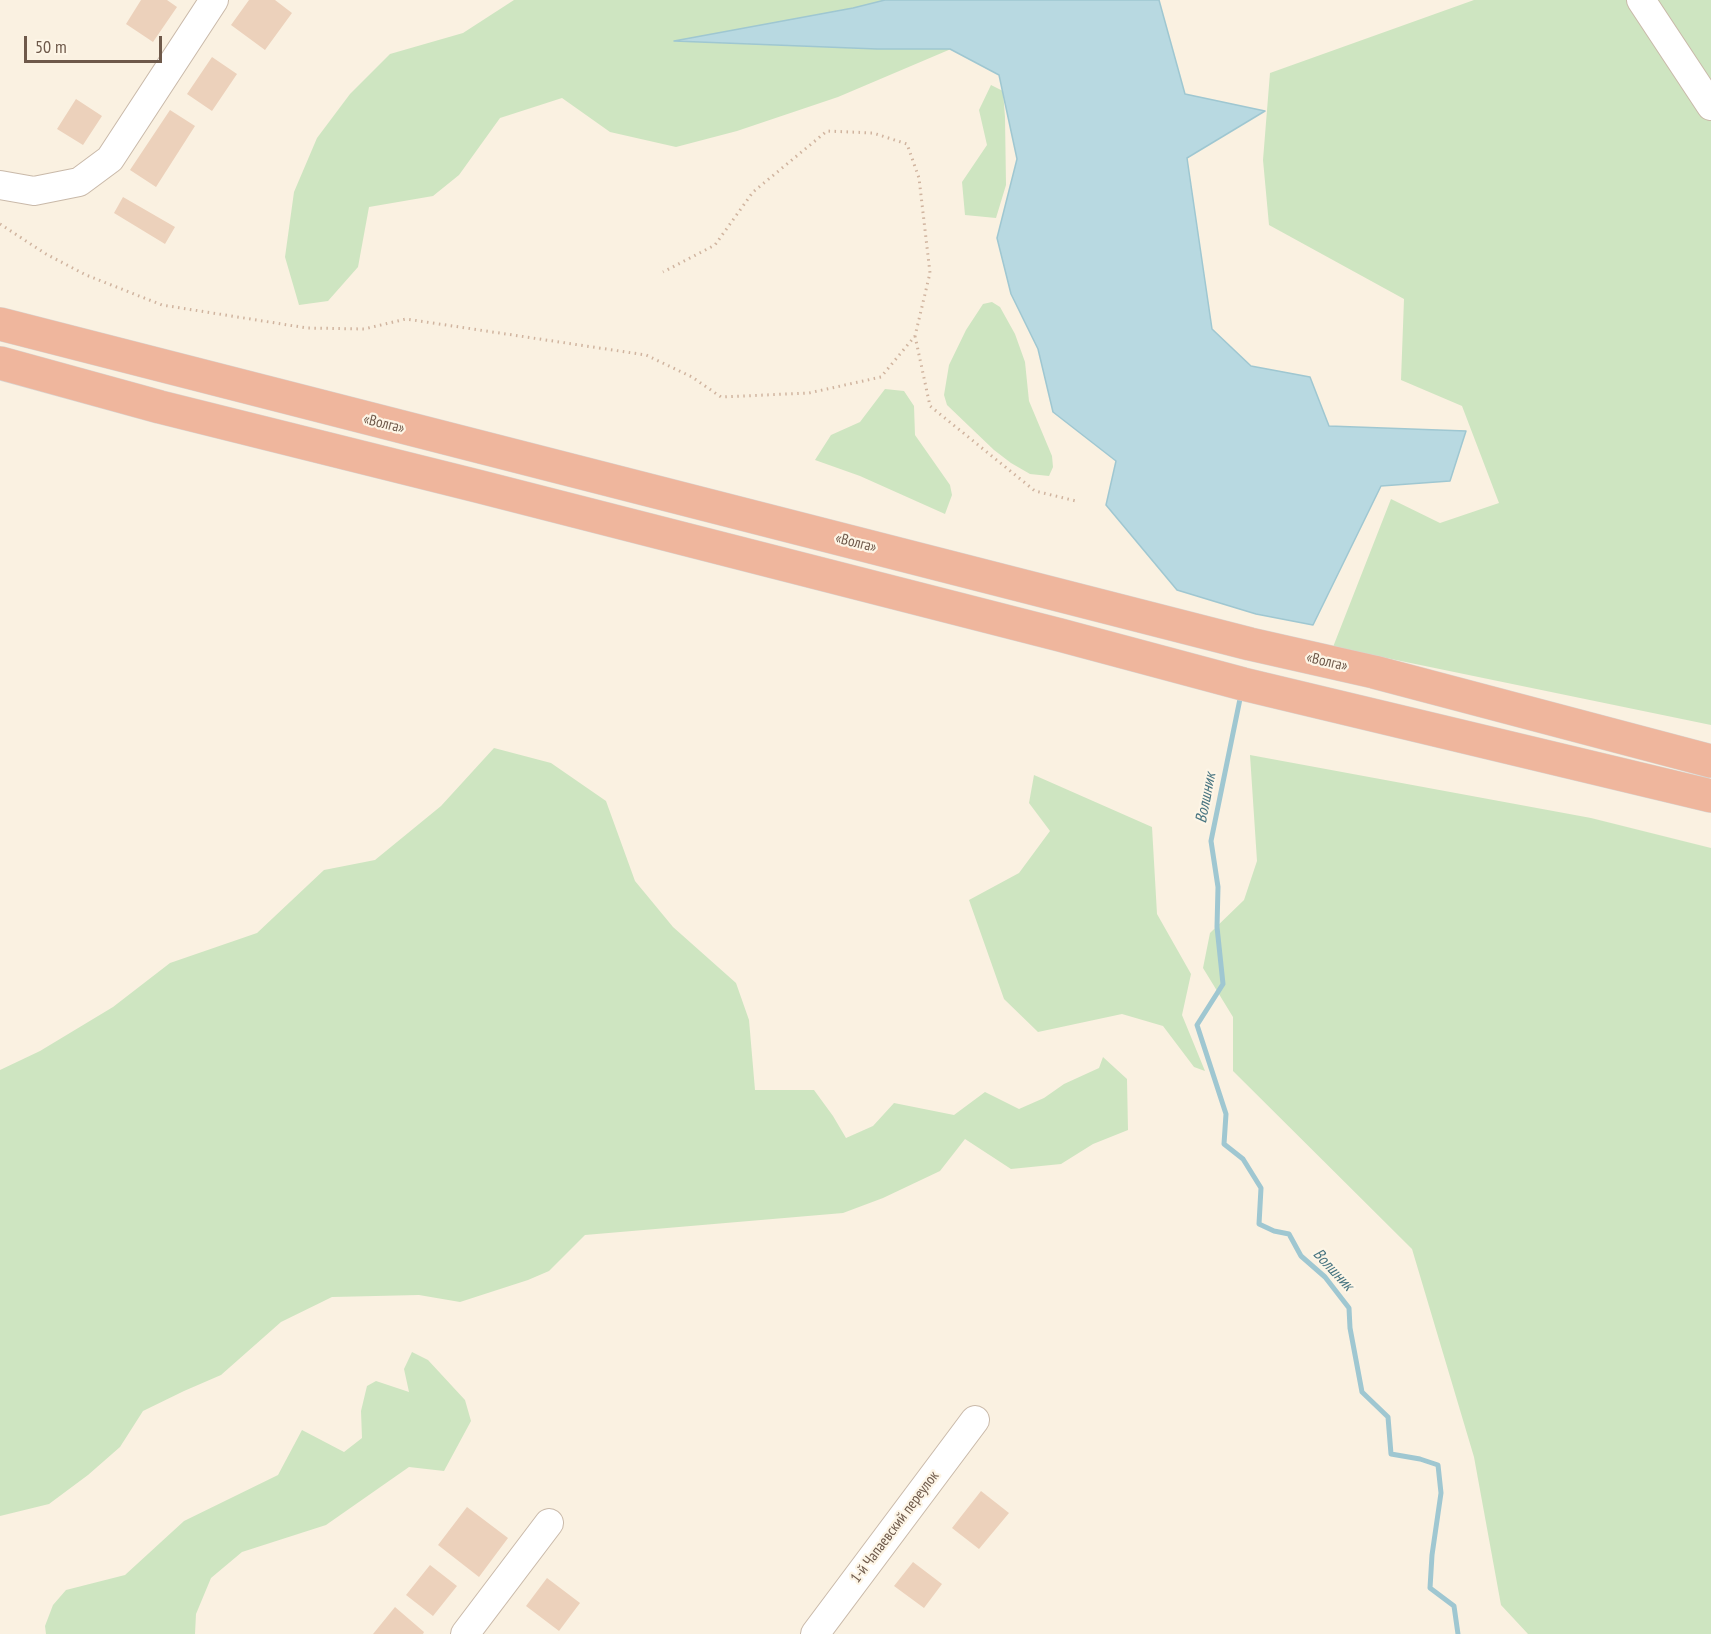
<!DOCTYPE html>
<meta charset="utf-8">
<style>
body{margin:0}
#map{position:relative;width:1711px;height:1634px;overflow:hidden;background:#faf1e1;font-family:"PT Sans Narrow",sans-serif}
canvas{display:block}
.scale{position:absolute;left:24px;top:36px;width:138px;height:27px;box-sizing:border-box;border:3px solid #6e594a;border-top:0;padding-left:8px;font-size:18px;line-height:21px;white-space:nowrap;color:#6e594a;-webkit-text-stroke:4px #fdf5e6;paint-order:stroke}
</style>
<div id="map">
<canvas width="1711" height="1634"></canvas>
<div class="scale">50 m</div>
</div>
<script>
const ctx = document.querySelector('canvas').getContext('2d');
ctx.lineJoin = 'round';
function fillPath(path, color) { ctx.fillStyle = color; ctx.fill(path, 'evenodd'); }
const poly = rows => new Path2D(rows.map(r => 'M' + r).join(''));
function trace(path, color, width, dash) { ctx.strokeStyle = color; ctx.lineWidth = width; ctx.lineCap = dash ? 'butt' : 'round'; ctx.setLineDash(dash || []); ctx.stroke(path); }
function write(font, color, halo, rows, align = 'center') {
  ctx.font = font + ' "PT Sans Narrow",sans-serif'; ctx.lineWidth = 4.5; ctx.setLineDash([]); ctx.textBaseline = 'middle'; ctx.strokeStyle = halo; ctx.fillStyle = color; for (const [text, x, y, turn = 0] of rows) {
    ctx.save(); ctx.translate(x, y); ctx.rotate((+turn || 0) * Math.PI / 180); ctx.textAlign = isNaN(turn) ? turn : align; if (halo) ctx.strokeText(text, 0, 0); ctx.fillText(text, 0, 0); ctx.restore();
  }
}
const green = poly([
 [514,0,885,0,853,8,678,41,877,49,951,49,838,97,737,131,676,147,610,132,562,98,500,118,459,175,433,196,369,207,358,267,328,301,299,305,285,257,294,192,317,138,350,94,390,54,463,33],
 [1474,0,1711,0,1711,725,1333,647,1391,499,1440,523,1499,503,1462,406,1401,380,1404,299,1269,225,1263,160,1270,73],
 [991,85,1003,91,1005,117,1006,185,996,218,965,215,962,182,987,145,979,110],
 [992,302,1000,307,1015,334,1025,362,1029,401,1052,456,1053,467,1049,476,1030,474,1011,463,994,450,947,405,944,395,949,365,966,330,983,304],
 [885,389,904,391,914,406,915,435,950,485,952,495,945,514,860,476,815,460,831,435,860,422],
 [494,748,551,763,606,801,635,881,673,927,736,983,749,1020,755,1090,814,1090,833,1116,846,1138,873,1126,894,1103,954,1115,985,1092,1019,1109,1044,1098,1064,1084,1099,1068,1103,1057,1127,1079,1128,1130,1093,1144,1061,1164,1011,1169,965,1139,940,1171,883,1198,843,1213,585,1235,549,1271,528,1280,460,1302,419,1295,332,1297,281,1322,221,1375,184,1391,143,1411,120,1447,88,1475,49,1504,0,1516,0,1070,40,1051,113,1007,170,963,257,933,324,870,375,860,441,806],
 [1250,755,1591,818,1711,848,1711,1634,1528,1634,1501,1605,1474,1457,1412,1249,1233,1071,1233,1017,1203,968,1210,933,1244,900,1257,861],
 [1034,775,1152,827,1157,914,1191,974,1182,1015,1205,1071,1194,1067,1163,1026,1122,1014,1038,1032,1004,999,969,900,1019,873,1050,831,1029,803],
 [412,1352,428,1360,465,1400,471,1421,444,1471,409,1467,326,1525,242,1552,211,1578,196,1614,195,1634,46,1634,45,1626,53,1605,66,1590,125,1575,184,1521,278,1475,302,1430,344,1452,362,1438,361,1411,367,1386,376,1381,409,1392,404,1369]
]);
const water = poly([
 [885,0,1159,0,1185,94,1265,111,1187,158,1212,329,1251,366,1310,377,1329,426,1466,431,1450,481,1381,486,1313,625,1256,614,1177,590,1106,505,1116,461,1053,412,1038,349,1011,294,997,238,1017,159,999,75,950,49,877,49,674,41,853,8,885,0]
]);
const stream = poly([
 [1240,699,1211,841,1218,887,1217,927,1223,984,1197,1025,1226,1114,1224,1144,1243,1159,1261,1188,1259,1224,1274,1231,1289,1234,1301,1256,1325,1277,1349,1308,1350,1328,1362,1392,1388,1417,1391,1454,1420,1459,1438,1465,1441,1493,1432,1555,1430,1588,1454,1606,1458,1634]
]);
const building = poly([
 [141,0,167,0,177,7,153,42,126,24],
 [249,0,275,0,292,13,265,50,231,25],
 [212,57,237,74,212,111,187,94],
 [76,99,102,116,83,145,57,129],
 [170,110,195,126,156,187,130,170],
 [123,197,175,227,165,244,114,213],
 [981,1491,1009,1513,979,1549,952,1528],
 [467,1507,508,1538,479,1577,438,1545],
 [913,1562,942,1584,924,1608,894,1586],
 [430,1565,457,1586,433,1616,406,1595],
 [547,1578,580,1603,559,1631,526,1606],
 [395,1607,424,1632,423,1634,373,1634]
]);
const path = poly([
 [0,224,46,254,86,275,162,305,307,328,364,329,406,319,646,355,692,377,721,397,809,393,881,377,915,336,930,273,919,178,907,144,873,133,827,131,753,192,715,245,663,272],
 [915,336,930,406,1035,491,1076,501]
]);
const minor = poly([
 [1641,0,1711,106],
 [0,185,34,191,79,182,110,159,214,0],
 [465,1634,549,1523],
 [815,1634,975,1420]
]);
const highway = poly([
 [0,324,1250,644,1374,672,1711,761],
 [0,363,160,407,477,486,1060,635,1243,684,1711,796]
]);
const streetNames = [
 ["«Волга»",384,424,14],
 ["«Волга»",856,543,14],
 ["«Волга»",1327,662,13],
 ["1-й Чапаевский переулок",895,1527,-53]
];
const waterNames = [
 ["Волшник",1206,798,-79],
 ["Волшник",1333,1270,47]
];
fillPath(green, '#cee5c1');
fillPath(water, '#b8d9e1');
trace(water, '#9fc7d1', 1.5);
trace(stream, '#9fc7d1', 5);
fillPath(building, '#ecd1bb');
trace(minor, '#c9b9a9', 30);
trace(highway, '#d9d4d0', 34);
trace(path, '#d0b49f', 3, [1.5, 4.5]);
trace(minor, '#fff', 28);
trace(highway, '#efb69d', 33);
write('15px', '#6e594a', '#fdf5e6', streetNames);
write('italic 16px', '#477480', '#fdf5e6', waterNames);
</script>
